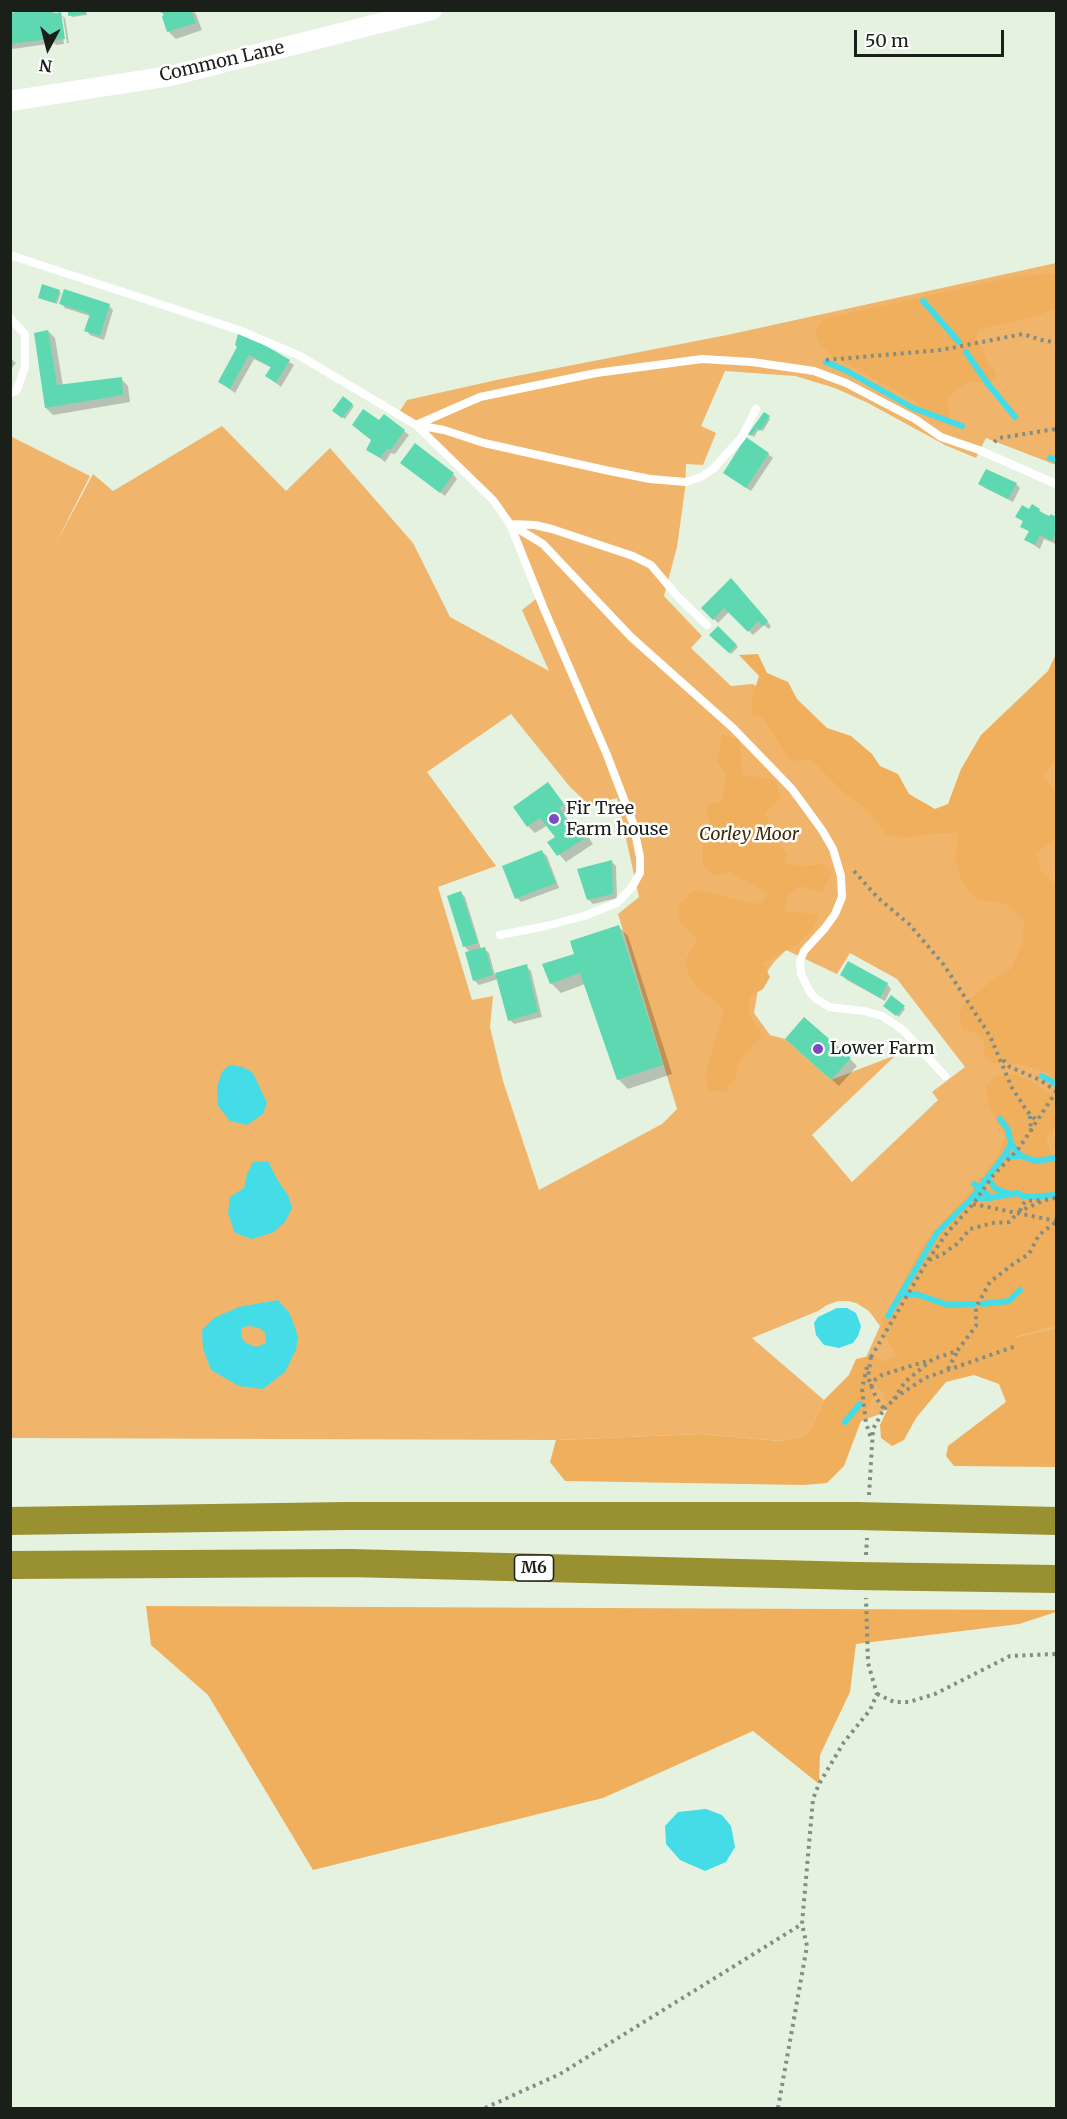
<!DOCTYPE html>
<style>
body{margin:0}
#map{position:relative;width:1067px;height:2119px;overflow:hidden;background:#e5f2e0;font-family:Merriweather,serif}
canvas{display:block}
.frame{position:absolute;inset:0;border:12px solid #1b1f19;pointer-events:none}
.north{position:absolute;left:18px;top:18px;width:60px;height:60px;-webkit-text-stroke:4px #fff;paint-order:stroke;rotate:187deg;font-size:16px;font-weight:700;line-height:24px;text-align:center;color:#1b1f19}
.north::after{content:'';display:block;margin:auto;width:21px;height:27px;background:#1b1f19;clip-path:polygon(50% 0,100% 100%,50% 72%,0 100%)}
.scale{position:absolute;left:854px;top:30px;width:150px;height:27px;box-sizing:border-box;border:3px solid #1b1f19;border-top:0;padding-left:8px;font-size:18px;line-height:21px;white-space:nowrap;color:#1b1f19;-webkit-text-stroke:4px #fff;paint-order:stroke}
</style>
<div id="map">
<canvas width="1067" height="2119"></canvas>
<div class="frame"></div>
<div class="north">N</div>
<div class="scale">50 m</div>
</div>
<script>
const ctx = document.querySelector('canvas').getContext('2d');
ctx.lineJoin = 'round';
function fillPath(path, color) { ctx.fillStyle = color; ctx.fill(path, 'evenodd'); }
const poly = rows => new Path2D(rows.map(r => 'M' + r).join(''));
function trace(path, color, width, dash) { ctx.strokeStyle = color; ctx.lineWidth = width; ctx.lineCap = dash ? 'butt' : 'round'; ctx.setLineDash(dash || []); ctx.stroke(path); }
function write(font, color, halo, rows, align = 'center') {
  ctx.font = font + ' Merriweather,serif'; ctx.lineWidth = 5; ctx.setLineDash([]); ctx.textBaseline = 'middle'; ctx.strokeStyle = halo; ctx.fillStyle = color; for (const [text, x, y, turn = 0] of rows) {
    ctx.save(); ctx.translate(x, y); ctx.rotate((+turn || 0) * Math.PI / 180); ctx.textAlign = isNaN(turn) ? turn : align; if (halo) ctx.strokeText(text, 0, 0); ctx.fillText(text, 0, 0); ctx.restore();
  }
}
const green = poly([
 [1056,263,1056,465,986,438,976,458,945,445,868,403,835,388,795,376,725,371,701,426,716,433,703,465,686,464,685,489,677,547,664,596,702,636,691,648,731,686,753,684,822,740,940,818,1056,663,1056,1328,1016,1337,931,1370,880,1414,856,1423,845,1405,880,1326,869,1311,856,1303,848,1301,838,1301,827,1305,818,1311,752,1338,824,1400,810,1430,804,1436,780,1441,700,1434,556,1440,11,1438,10,436,90,476,55,545,93,474,113,491,222,426,286,491,330,448,413,543,450,617,549,671,522,610,536,599,514,538,500,512,439,450,398,414,407,400,501,379,727,335],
 [511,714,570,787,589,805,617,798,639,897,618,914,677,1109,662,1124,539,1190,503,1081,490,1027,493,996,472,1000,438,887,496,866,427,772],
 [786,950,837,974,850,953,897,979,965,1067,932,1092,938,1100,852,1182,812,1135,896,1055,831,1080,785,1039,770,1035,754,1013,759,984,774,962]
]);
const forest = poly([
 [1047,273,1056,275,1056,309,1026,319,980,329,977,333,977,340,983,349,989,365,995,371,996,378,991,382,971,382,955,389,947,400,949,414,947,423,939,423,916,402,892,388,833,357,820,344,815,332,823,319,1008,278],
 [758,654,767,673,788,682,797,699,827,728,851,736,872,754,880,766,898,774,909,794,935,809,948,804,961,769,981,735,1048,671,1056,654,1056,692,1054,700,1056,703,1056,759,1043,777,1056,792,1056,840,1036,852,1041,871,1056,885,1056,1079,1043,1071,1021,1064,990,1063,984,1055,984,1041,976,1033,963,1029,959,1015,964,1004,989,983,1012,968,1022,943,1024,921,1007,904,978,900,962,882,955,858,958,833,938,833,909,837,888,836,867,810,844,793,812,760,790,761,763,718,751,715,753,695,759,676,739,655],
 [722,735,740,739,742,775,775,779,781,798,765,813,775,840,787,852,785,864,802,866,824,864,832,874,822,892,799,886,787,897,784,911,818,914,813,929,796,945,763,963,770,977,763,989,750,996,749,1015,762,1035,740,1060,735,1078,725,1092,708,1090,705,1074,724,1011,712,997,698,989,689,976,685,961,698,939,680,923,678,906,693,891,708,892,752,904,764,902,766,892,730,872,714,875,703,864,703,843,712,827,706,812,709,804,722,801,725,784,726,774,717,761],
 [1016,1074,1036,1084,1056,1098,1056,1126,1046,1138,1052,1156,1056,1159,1056,1325,1015,1336,1016,1337,1056,1328,1056,1467,954,1466,946,1456,948,1446,1006,1402,999,1384,974,1375,946,1382,916,1418,904,1440,892,1446,881,1438,880,1425,887,1410,884,1393,873,1385,871,1403,864,1413,844,1466,827,1483,804,1485,565,1481,550,1462,556,1440,700,1434,780,1441,804,1436,810,1430,824,1400,849,1375,856,1359,874,1355,887,1362,896,1356,881,1325,923,1244,969,1193,997,1158,1005,1136,989,1107,986,1087,996,1076],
 [146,1606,1056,1610,1056,1612,1019,1624,856,1644,850,1692,820,1755,819,1784,753,1731,603,1798,313,1870,208,1695,151,1645]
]);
const water = poly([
 [229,1065,243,1067,253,1073,267,1103,263,1114,247,1125,230,1121,218,1106,217,1087,222,1072],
 [268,1161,278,1181,288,1195,292,1208,285,1222,274,1232,252,1239,235,1233,228,1213,230,1197,244,1188,247,1174,253,1162],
 [278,1300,290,1314,298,1336,296,1350,285,1372,263,1389,239,1386,211,1370,203,1349,202,1330,214,1318,239,1307],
 [251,1326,261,1329,265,1333,266,1343,256,1347,246,1343,242,1338,241,1329,244,1327],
 [837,1308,847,1308,856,1313,861,1326,858,1336,853,1343,839,1348,824,1345,816,1335,814,1323,818,1317],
 [706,1809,722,1815,731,1826,735,1847,726,1862,705,1871,680,1860,666,1844,665,1826,678,1812]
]);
const shadow = poly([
 [40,10,52,10,55,13,60,14,65,18,69,43,67,43,63,17,60,17,64,44,56,45,54,43,13,49,10,46,10,15],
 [69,10,86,10,87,15,72,17],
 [157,10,192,10,196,14,202,30,176,39,169,32,165,15],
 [59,291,61,293,57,304,42,299],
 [61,303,109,306,113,310,104,340,90,335,86,330,90,316,65,308],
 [48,331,55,338,63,386,121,379,128,386,130,402,53,415,46,408],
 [240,332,294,365,281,387,267,376,272,368,254,359,235,393,220,382,238,347],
 [10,358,16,363,10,370],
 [352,405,354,406,345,419,336,413],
 [769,418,770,419,763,431,759,429,754,437,750,434],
 [379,422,404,431,409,435,395,454,391,453,385,462,368,449],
 [768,454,773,458,751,491,730,477],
 [407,467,453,474,457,479,445,496],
 [980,484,1016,484,1020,488,1013,502,985,488],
 [1039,510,1043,514,1056,519,1056,544,1044,539,1040,549,1026,540,1030,532,1022,526,1024,522,1017,517,1030,511],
 [736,584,771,626,769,629,764,625,753,635,730,611,718,623,703,608],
 [718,628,738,647,731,654,711,635],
 [555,792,570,812,565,816,571,824,575,822,583,829,593,844,566,862,549,843,557,837,548,825,535,833,528,826],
 [542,852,547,856,559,888,521,902,517,898],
 [612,862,616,866,617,898,593,904,588,899],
 [461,893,465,897,481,949,484,948,489,953,495,975,526,966,531,971,542,1017,514,1024,510,1020,498,979,479,985,474,980,470,952,465,947,449,897],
 [618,926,628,936,672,1074,628,1089,618,1079,585,984,561,993,551,983,576,954],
 [842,975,887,984,891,989,885,1001,847,980],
 [891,997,905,1009,899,1017,885,1006],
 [794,1046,850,1059,857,1066,839,1086]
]);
const stream = poly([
 [923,301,959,342],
 [966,352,988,384,1015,417],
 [826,362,847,371,913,408,962,426],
 [1050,458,1056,460],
 [1042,1076,1056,1084],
 [1000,1119,1008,1130,1011,1144,1021,1156,1036,1161,1056,1158],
 [1004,1156,1021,1156],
 [984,1181,988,1179,996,1189,1008,1193],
 [974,1184,986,1193,990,1198],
 [972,1198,990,1198,1017,1193,1023,1196,1032,1197,1055,1195],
 [900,1294,916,1294,948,1305,974,1304],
 [982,1304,1009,1301,1020,1290],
 [888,1316,937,1233,972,1198,1004,1156,1011,1144],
 [845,1422,860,1404]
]);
const building = poly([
 [30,10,52,10,52,14,61,12,65,39,50,41,50,39,10,44,10,13],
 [68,10,85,10,86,14,68,16],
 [159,10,191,10,196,23,167,32,162,17,164,14],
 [42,284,60,290,55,303,38,298],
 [64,289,110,304,100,336,84,331,90,314,59,304],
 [48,330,57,385,122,377,123,395,45,408,34,333],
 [239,330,290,360,276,383,265,376,271,367,249,355,230,389,218,382,237,347,235,345],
 [343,396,353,404,342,418,332,411],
 [363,409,379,420,384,414,405,430,391,450,387,449,380,458,366,450,371,440,352,425],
 [764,412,770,416,760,431,757,428,751,436,748,434],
 [746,437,769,453,746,488,723,473],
 [415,443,454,473,440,493,400,463],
 [986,469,1017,483,1008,499,978,484],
 [1032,504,1040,509,1039,511,1049,516,1051,514,1056,517,1056,532,1052,541,1040,535,1035,545,1024,540,1029,531,1020,527,1023,521,1015,517,1022,505,1029,509],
 [731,578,768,621,763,626,758,621,748,632,724,608,713,620,701,608],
 [718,626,737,645,729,653,709,635],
 [548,782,564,804,559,808,570,823,576,820,587,837,557,856,547,842,555,837,540,818,527,827,513,807],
 [542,850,556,883,515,899,502,866],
 [612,860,613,894,587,900,577,869],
 [461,891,478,943,463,947,447,896],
 [619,925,663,1065,617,1080,580,973,550,984,542,964,574,954,570,941],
 [485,947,493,975,473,981,465,952],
 [848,961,888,983,880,998,840,975],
 [527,964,538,1012,508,1021,495,973],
 [891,995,905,1006,896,1016,883,1006],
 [804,1017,851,1058,831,1080,785,1039]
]);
const path = poly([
 [826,360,941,350,1023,334,1045,341,1056,342],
 [994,442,999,438,1056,429],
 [854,871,878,898,909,924,944,965,990,1036,1012,1088,1027,1111,1038,1122],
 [1003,1060,1010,1067,1040,1080,1056,1091],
 [1030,1116,1031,1132],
 [973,1204,1056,1221],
 [1020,1211,1022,1205,1026,1201,1044,1200],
 [929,1260,943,1254,958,1243,970,1229,993,1223,1009,1222,1020,1211,1045,1200,1056,1198],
 [871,1357,928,1260,947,1233,974,1203,991,1178,1019,1148,1056,1092],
 [867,1367,862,1389,866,1423,871,1438],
 [948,1369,957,1352],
 [871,1387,873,1381,882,1375,930,1360],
 [894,1399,905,1382,933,1359,957,1351,976,1326,976,1307,990,1282,1013,1264,1029,1254,1039,1235,1056,1222],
 [884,1409,899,1395,925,1378,1016,1346],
 [869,1495,873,1429,884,1409,876,1398,868,1377,871,1356],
 [866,1555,867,1538],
 [877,1694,894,1702,909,1702,935,1694,1010,1656,1056,1654],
 [485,2108,560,2074,802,1924],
 [778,2108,807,1946,802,1924,813,1799,819,1784,844,1742,870,1710,877,1694,868,1663,866,1598]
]);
const service = poly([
 [10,255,239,330,300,356,416,425,493,500,510,524,544,609,607,755,633,823,640,857,640,873,632,887,617,903,584,916,546,926,500,935],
 [10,318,25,334,25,367,17,390,10,394],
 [756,409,742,437,713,469,701,477,686,482,650,479,605,470,484,443,444,430,416,425,480,397,596,373,702,359,752,362,814,371,846,383,915,419,941,437,979,450,1056,484],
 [707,625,678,597,651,565,633,556,552,529,535,525,510,524,543,544,631,637,733,728,792,789,822,830,833,849,841,876,842,897,835,914,825,928,804,951,800,961,801,974,810,992,815,998,829,1007,864,1011,882,1016,903,1030,945,1076]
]);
const tertiary = poly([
 [10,101,170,76,432,10]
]);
const motorway = poly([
 [10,1521,346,1516,858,1516,1056,1521],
 [10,1565,350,1563,856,1576,1056,1579]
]);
const markers = [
 [554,819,6,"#7b4bc3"],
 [818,1049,6,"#7b4bc3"]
];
const shields = [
 [534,1568,39]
];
const shieldNames = [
 ["M6",534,1568]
];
const streetNames = [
 ["Common Lane",222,62,-13]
];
const poiNames = [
 ["Fir Tree",566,809],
 ["Farm house",566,830],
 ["Lower Farm",830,1049]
];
const parkNames = [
 ["Corley Moor",749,835]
];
fillPath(green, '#f0b56b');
fillPath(forest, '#f0af5c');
fillPath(water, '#44dde7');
fillPath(shadow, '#0003');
trace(stream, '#44dde7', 6);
fillPath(building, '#5ed8b0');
trace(path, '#848d80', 4, [3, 4.5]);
trace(service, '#fff', 8);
trace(tertiary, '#fff', 20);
trace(motorway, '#999031', 28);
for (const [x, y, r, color] of markers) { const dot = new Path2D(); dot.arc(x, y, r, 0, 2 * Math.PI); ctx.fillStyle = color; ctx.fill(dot); trace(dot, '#fff', 2); }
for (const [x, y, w] of shields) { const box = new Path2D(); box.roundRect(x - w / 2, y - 13, w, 26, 4.5); ctx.fillStyle = '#fff'; ctx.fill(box); trace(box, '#1b1f19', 1.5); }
write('bold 16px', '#1b1f19', null, shieldNames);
write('18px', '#1b1f19', '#fff', streetNames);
write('18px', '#1b1f19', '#fff', poiNames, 'left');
write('italic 18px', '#432a05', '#fff', parkNames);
</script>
